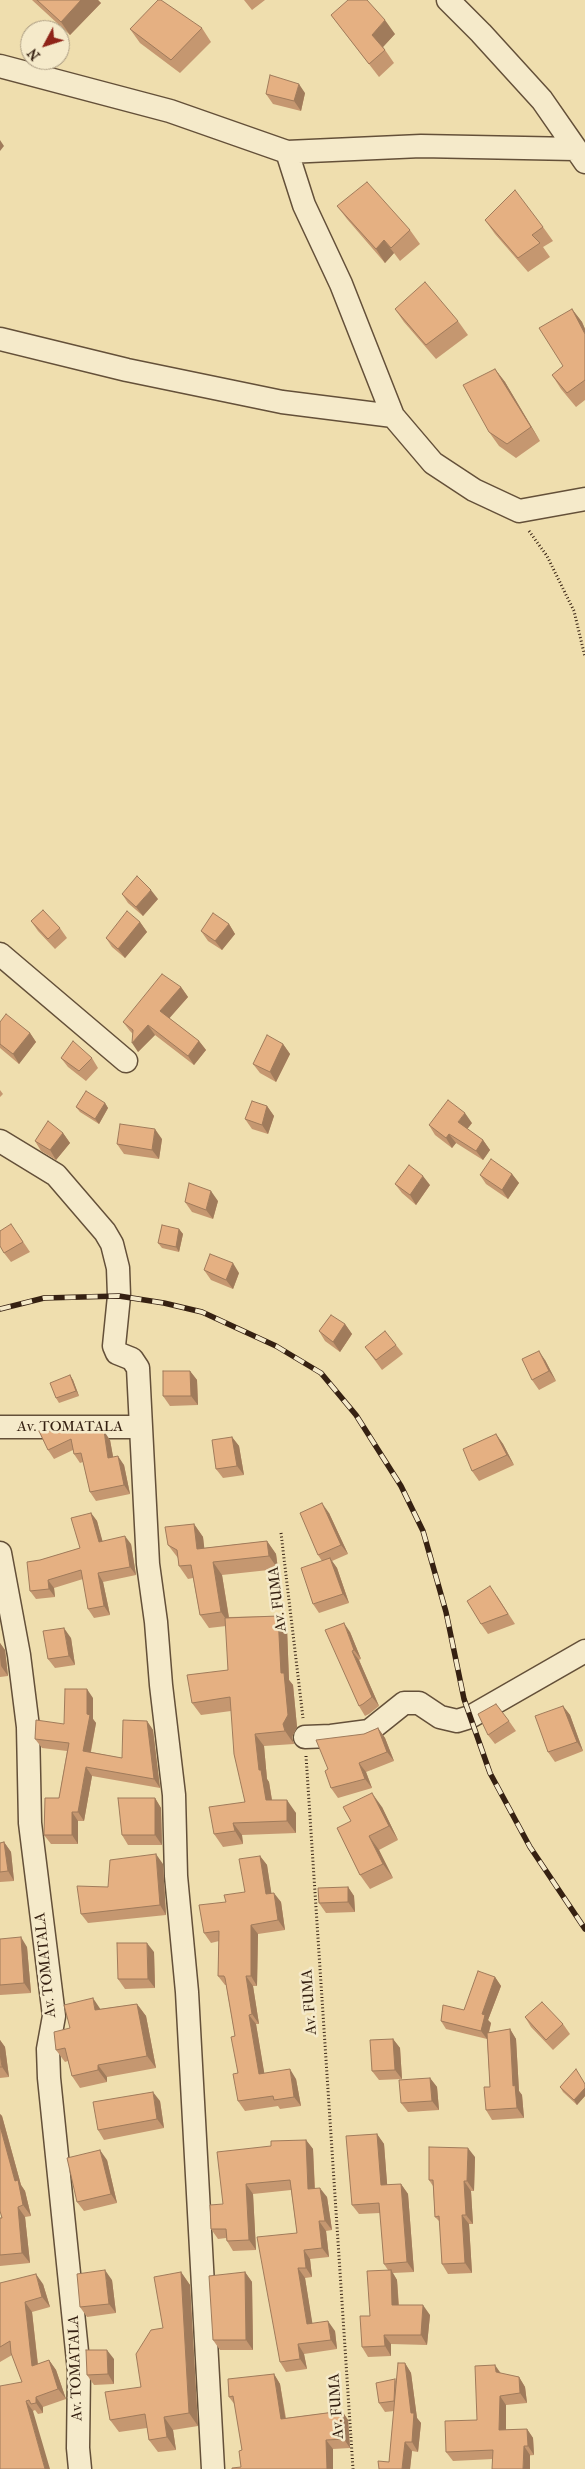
<!DOCTYPE html>
<style>
body{margin:0}
#map{position:relative;width:585px;height:2469px;overflow:hidden;background:#efdeae;font-family:"IM FELL French Canon",serif}
canvas{display:block}
.north{position:absolute;left:20px;top:20px;width:50px;height:50px;box-sizing:border-box;background:#f5eaca;border:1px solid #a99a80;border-radius:50%;rotate:230deg;font-size:14px;font-weight:700;line-height:20px;text-align:center;color:#362112}
.north::after{content:'';display:block;margin:auto;width:18px;height:22px;background:#8f2418;clip-path:polygon(50% 0,100% 100%,50% 72%,0 100%)}
</style>
<div id="map">
<canvas width="585" height="2469"></canvas>
<div class="north">N</div>
</div>
<script>
const ctx = document.querySelector('canvas').getContext('2d');
ctx.lineJoin = 'round';
const poly = rows => new Path2D(rows.map(r => 'M' + r).join(''));
function trace(path, color, width, dash) { ctx.strokeStyle = color; ctx.lineWidth = width; ctx.lineCap = dash ? 'butt' : 'round'; ctx.setLineDash(dash || []); ctx.stroke(path); }
function fillPath(path, color) { ctx.fillStyle = color; ctx.fill(path, 'evenodd'); }
function write(font, color, halo, rows, align = 'center') {
  ctx.font = font + ' "IM FELL French Canon",serif'; ctx.lineWidth = 5; ctx.setLineDash([]); ctx.textBaseline = 'middle'; ctx.strokeStyle = halo; ctx.fillStyle = color; for (const [text, x, y, turn = 0] of rows) {
    ctx.save(); ctx.translate(x, y); ctx.rotate((+turn || 0) * Math.PI / 180); ctx.textAlign = isNaN(turn) ? turn : align; if (halo) ctx.strokeText(text, 0, 0); ctx.fillText(text, 0, 0); ctx.restore();
  }
}
const path = poly([
 [529,531,547,556,574,611,585,657],
 [281,1533,303,1718],
 [306,1756,353,2469]
]);
const street = poly([
 [448,0,481,33,542,100,585,162],
 [0,66,170,111,287,152,421,146,575,149],
 [287,152,304,205,341,284,393,416,433,463,474,490,519,511,585,499],
 [0,339,127,370,282,402,393,416],
 [0,954,126,1061],
 [0,1141,56,1175,105,1232,112,1244,118,1268,119,1296,114,1346,117,1353,132,1359,138,1368,148,1564,156,1622,161,1685,174,1795,176,1876,187,1992,213,2469],
 [0,1427,140,1427],
 [0,1553,19,1655,28,1727,30,1823,54,2016,48,2049,49,2078,79,2371,78,2448,80,2469],
 [305,1737,331,1736,369,1731,404,1703,419,1703,440,1717,457,1721,470,1717,585,1651]
]);
const rail = poly([
 [0,1309,44,1298,119,1296,164,1303,202,1312,276,1346,321,1373,356,1415,401,1486,423,1531,446,1612,464,1699,490,1773,530,1847,585,1929]
]);
const wall = poly([
 [32,0,98,0,101,3,70,35],
 [244,0,265,0,252,10],
 [331,15,395,34,383,47,394,63,379,77,341,28],
 [202,28,211,42,180,73,140,43,130,29],
 [305,93,301,111,273,104,266,94],
 [337,206,410,230,420,244,400,261,394,253,385,263,347,219],
 [485,220,543,227,553,241,543,247,550,257,528,272,495,234],
 [395,309,458,321,468,335,436,359,404,322],
 [572,309,582,322,585,329,585,400,576,407,561,389,552,375,563,366],
 [495,369,505,382,540,441,516,458,499,446,489,432],
 [122,894,158,899,143,916,128,903],
 [31,921,60,928,67,938,55,949,38,931],
 [140,922,147,932,125,958,112,947,106,938],
 [229,924,235,934,222,950,208,941,201,931],
 [181,987,188,997,169,1018,199,1041,206,1050,194,1065,155,1035,138,1052,133,1034,130,1031,123,1022],
 [0,1022,30,1033,36,1042,19,1064,0,1048],
 [283,1044,290,1054,276,1082,260,1073,253,1064],
 [61,1058,92,1058,98,1068,86,1081,68,1067],
 [0,1090,3,1094,0,1097],
 [105,1103,108,1108,99,1124,80,1112,76,1107],
 [267,1106,274,1116,268,1134,252,1129,245,1119],
 [472,1123,467,1129,483,1140,490,1150,483,1160,456,1143,452,1148,435,1135,429,1125],
 [63,1133,70,1143,56,1160,41,1151,35,1141],
 [162,1139,159,1159,124,1154,117,1144],
 [512,1174,519,1183,508,1199,486,1184,480,1175],
 [395,1184,430,1185,416,1205,402,1193],
 [218,1201,213,1219,192,1212,185,1202],
 [179,1229,183,1234,179,1252,162,1248,158,1243],
 [18,1234,30,1252,11,1262,4,1253],
 [204,1270,239,1273,233,1289,211,1280],
 [345,1324,352,1334,340,1352,325,1341,319,1331],
 [396,1345,403,1354,382,1370,365,1347],
 [545,1360,556,1381,539,1390,532,1380],
 [190,1371,197,1380,198,1405,170,1406,163,1396],
 [70,1375,73,1380,79,1396,59,1403,56,1398],
 [39,1431,110,1440,113,1457,124,1465,130,1494,96,1501,90,1492,83,1462,80,1463,74,1454,73,1450,54,1459,48,1450],
 [496,1434,503,1444,514,1465,479,1481,472,1471],
 [232,1437,239,1446,244,1475,223,1478,216,1469],
 [91,1513,97,1521,102,1541,131,1544,136,1575,103,1582,110,1615,94,1618,88,1609,83,1579,54,1588,55,1597,36,1599,30,1591,40,1560,80,1548],
 [329,1513,348,1554,332,1561,337,1568,349,1603,319,1613,313,1604,322,1561,318,1555],
 [194,1524,203,1537,204,1548,267,1541,276,1554,278,1569,222,1575,229,1617,278,1616,287,1628,289,1680,293,1685,297,1727,292,1737,294,1744,264,1746,267,1779,269,1782,272,1800,296,1813,296,1833,242,1835,243,1844,223,1847,214,1834,245,1802,231,1711,201,1715,192,1703,228,1670,226,1626,209,1628,200,1615,193,1578,188,1579,179,1566,178,1558,168,1545],
 [497,1596,515,1624,488,1634,481,1624],
 [350,1632,361,1659,359,1660,379,1706,369,1714,365,1716,359,1706],
 [71,1638,75,1665,55,1668,48,1659],
 [0,1643,5,1650,8,1676,0,1677],
 [93,1698,93,1719,96,1723,91,1752,122,1758,147,1721,153,1730,160,1788,92,1776,84,1821,78,1821,78,1844,51,1844,44,1835,59,1798,67,1751,42,1748,35,1739,64,1724],
 [563,1706,570,1715,583,1751,555,1762,548,1752],
 [509,1721,516,1731,495,1744,488,1735],
 [378,1728,385,1738,394,1761,366,1772,372,1788,338,1798,331,1788,328,1769,364,1734],
 [155,1798,161,1808,162,1845,128,1845,122,1835],
 [382,1807,398,1840,379,1850,393,1878,370,1889,360,1875,337,1828],
 [4,1842,11,1852,14,1881,0,1882,0,1843],
 [260,1856,267,1865,271,1893,281,1902,285,1930,258,1934,257,1986,253,1986,259,2024,256,2024,264,2073,296,2079,301,2106,280,2109,278,2106,245,2111,238,2101,238,2073,235,2036,226,1985,225,1985,218,1976,219,1941,211,1943,204,1933,226,1902,245,1892],
 [163,1864,166,1915,88,1923,81,1914,108,1887],
 [348,1887,354,1896,355,1912,326,1913,319,1903],
 [0,1939,27,1947,31,1993,0,1995],
 [154,1952,155,1988,125,1989,118,1979],
 [495,1977,501,1986,488,2020,491,2023,489,2033,510,2029,516,2039,519,2091,522,2095,524,2118,492,2120,486,2110,490,2087,487,2039,446,2029,441,2021,464,2010],
 [137,2004,146,2016,156,2068,107,2077,107,2082,80,2088,72,2076,68,2061,65,2062,56,2050,70,2028,100,2009],
 [525,2017,563,2024,570,2034,553,2050,531,2027],
 [393,2039,400,2048,402,2079,379,2080,372,2071],
 [0,2040,5,2047,9,2077,0,2078],
 [430,2078,437,2087,439,2110,408,2112,401,2103],
 [585,2083,585,2096,577,2105,563,2092,560,2087],
 [160,2101,164,2128,104,2140,98,2130],
 [0,2114,2,2116,21,2185,25,2191,31,2216,25,2217,30,2263,0,2266,0,2218,2,2218,0,2211],
 [377,2134,384,2144,387,2185,401,2184,408,2194,414,2272,393,2273,397,2280,399,2305,430,2315,427,2345,391,2344,391,2356,368,2357,362,2347,370,2316,388,2270,384,2264,380,2213,359,2214,352,2205],
 [306,2140,313,2149,315,2188,327,2197,332,2230,326,2231,329,2257,310,2259,312,2277,305,2278,312,2323,335,2331,337,2349,304,2354,307,2369,286,2372,280,2362,297,2233,291,2190,253,2194,256,2250,233,2251,227,2241,226,2238,218,2239,211,2229,223,2204,271,2146],
 [475,2157,474,2191,471,2191,473,2224,469,2224,472,2273,448,2274,442,2264,440,2222,435,2217,433,2186,429,2180],
 [107,2160,117,2203,84,2211,77,2202],
 [181,2272,190,2285,198,2426,173,2430,176,2450,158,2452,149,2440,147,2428,119,2432,110,2420,141,2387,163,2328],
 [245,2272,252,2282,253,2350,220,2350,213,2340],
 [112,2280,116,2313,87,2317,80,2307],
 [0,2283,43,2284,50,2307,32,2312,38,2364,49,2360,56,2370,66,2399,43,2407,43,2413,38,2414,35,2410,33,2411,0,2469,22,2382,12,2355,0,2362],
 [114,2359,114,2384,94,2385,87,2375],
 [405,2363,411,2373,417,2418,421,2423,418,2452,412,2451,410,2469,379,2469,389,2462,394,2411,385,2412,379,2403,395,2379,396,2381],
 [274,2374,280,2384,286,2418,342,2411,348,2420,350,2448,333,2449,333,2469,232,2469,241,2467,242,2450,235,2405,229,2397],
 [501,2374,519,2377,525,2387,527,2403,506,2405,506,2430,527,2429,533,2438,534,2455,493,2459,453,2461,446,2452,477,2420]
]);
const shadedWall = poly([
 [81,0,98,0,101,3,70,35,61,22],
 [385,20,395,34,382,48,372,35],
 [299,84,305,93,301,111,294,101],
 [0,140,4,146,0,151],
 [384,240,394,253,385,263,376,249],
 [572,309,582,322,585,329,585,334],
 [495,369,505,382,540,441,531,427],
 [151,890,158,899,143,916,136,907],
 [140,922,147,932,125,958,118,949],
 [229,924,235,934,222,950,215,941],
 [181,987,188,997,167,1021,160,1011],
 [148,1025,155,1035,138,1052,132,1043],
 [30,1033,36,1042,19,1064,13,1054],
 [199,1041,206,1050,194,1065,188,1056],
 [283,1044,290,1054,276,1082,270,1072],
 [105,1103,108,1108,99,1124,95,1119],
 [267,1106,274,1116,268,1134,262,1125],
 [465,1113,472,1123,465,1132,458,1122],
 [155,1129,162,1139,159,1159,152,1150],
 [63,1133,70,1143,56,1160,50,1150],
 [449,1134,456,1143,452,1148,446,1138],
 [483,1140,490,1150,483,1160,476,1151],
 [512,1174,519,1183,508,1199,502,1190],
 [423,1176,430,1185,416,1205,410,1195],
 [211,1191,218,1201,213,1219,206,1210],
 [179,1229,183,1234,179,1252,176,1247],
 [233,1263,239,1273,233,1289,226,1280],
 [345,1324,352,1334,340,1352,333,1342],
 [539,1351,545,1360,556,1381,549,1371],
 [190,1371,197,1380,198,1405,191,1396],
 [70,1375,73,1380,79,1396,76,1391],
 [104,1431,110,1440,115,1467,108,1458],
 [496,1434,503,1444,514,1465,507,1455],
 [232,1437,239,1446,244,1475,237,1466],
 [118,1456,124,1465,130,1494,124,1485],
 [322,1503,329,1513,348,1554,341,1545],
 [91,1513,97,1521,105,1550,99,1542],
 [194,1524,203,1537,206,1562,197,1549],
 [125,1536,131,1544,136,1575,130,1567],
 [267,1541,276,1554,278,1569,269,1556],
 [330,1558,337,1568,349,1603,343,1594],
 [213,1562,222,1575,230,1625,221,1612],
 [98,1573,103,1582,110,1615,104,1606],
 [48,1580,54,1588,55,1597,49,1589],
 [278,1616,287,1628,289,1680,293,1685,297,1727,292,1737,294,1744,285,1731,283,1724],
 [344,1623,350,1632,361,1659,354,1650],
 [64,1628,71,1638,75,1665,69,1656],
 [0,1643,5,1650,8,1676,1,1666,0,1657],
 [352,1651,359,1660,379,1706,372,1697],
 [87,1689,93,1698,93,1719,96,1723,89,1760,83,1751,87,1714],
 [563,1706,570,1715,583,1751,577,1742],
 [147,1721,153,1730,160,1788,154,1779],
 [378,1728,385,1738,394,1761,387,1752],
 [255,1734,264,1746,267,1779,269,1782,274,1813,266,1800,259,1770],
 [359,1763,366,1772,372,1788,365,1779],
 [86,1767,92,1776,84,1821,78,1812],
 [372,1793,382,1807,398,1840,389,1826],
 [155,1798,161,1808,162,1845,155,1835],
 [287,1800,296,1813,296,1833,287,1821],
 [72,1812,78,1821,78,1844,72,1835],
 [233,1823,242,1835,243,1844,235,1831],
 [369,1836,379,1850,393,1878,383,1864],
 [4,1842,11,1852,14,1881,8,1871],
 [156,1854,163,1864,166,1915,160,1905],
 [260,1856,267,1865,273,1903,266,1894],
 [348,1887,354,1896,355,1912,348,1902],
 [274,1893,281,1902,285,1930,278,1920],
 [251,1925,258,1934,257,1986,251,1976],
 [21,1937,27,1947,31,1993,24,1983],
 [147,1943,154,1952,155,1988,148,1979],
 [246,1976,253,1986,259,2024,252,2014],
 [495,1977,501,1986,488,2020,491,2023,487,2039,481,2031,482,2014],
 [93,1998,101,2010,95,2010],
 [137,2004,146,2016,156,2068,147,2056],
 [249,2015,256,2024,266,2083,259,2074],
 [510,2029,516,2039,519,2091,522,2095,524,2118,517,2108,513,2086],
 [393,2039,400,2048,402,2079,395,2070],
 [0,2040,5,2047,9,2077,2,2067,0,2053],
 [98,2065,107,2077,107,2082,98,2070],
 [290,2069,296,2079,301,2106,294,2097],
 [430,2078,437,2087,439,2110,432,2101],
 [585,2088,585,2096,577,2105,574,2100],
 [153,2092,160,2101,164,2128,157,2119],
 [0,2114,2,2116,21,2185,25,2191,31,2216,23,2205,15,2181,0,2126],
 [377,2134,384,2144,388,2195,381,2185],
 [306,2140,313,2149,315,2198,308,2189],
 [468,2148,475,2157,474,2191,467,2181],
 [100,2150,107,2160,117,2203,111,2194],
 [464,2181,471,2191,473,2224,466,2215],
 [246,2184,253,2194,256,2250,249,2240],
 [401,2184,408,2194,414,2272,407,2262],
 [320,2188,327,2197,332,2230,325,2221],
 [18,2207,25,2217,30,2263,22,2253],
 [462,2215,469,2224,472,2273,465,2263],
 [319,2221,326,2231,329,2257,322,2248],
 [304,2250,310,2259,312,2277,306,2268],
 [298,2268,305,2278,314,2333,307,2324],
 [105,2270,112,2280,116,2313,109,2304],
 [391,2270,397,2280,399,2314,392,2305],
 [181,2272,190,2285,198,2426,189,2413],
 [245,2272,252,2282,253,2350,246,2340],
 [36,2274,43,2284,50,2307,42,2297],
 [25,2302,32,2312,39,2376,32,2366],
 [423,2305,430,2315,427,2345,421,2335],
 [328,2321,335,2331,337,2349,331,2340],
 [384,2335,391,2344,391,2356,385,2346],
 [298,2344,304,2354,307,2369,300,2359],
 [107,2350,114,2359,114,2384,108,2374],
 [49,2360,56,2370,66,2399,58,2389],
 [405,2363,411,2373,417,2418,421,2423,418,2452,412,2442,411,2413],
 [495,2365,502,2375,496,2372],
 [274,2374,280,2384,287,2429,281,2419],
 [519,2377,525,2387,527,2403,520,2393],
 [500,2396,506,2405,506,2439,499,2430],
 [36,2397,43,2407,43,2413,36,2403],
 [26,2401,33,2411,50,2469,45,2469],
 [342,2411,348,2420,350,2448,344,2439],
 [164,2417,173,2430,176,2450,167,2437],
 [527,2429,533,2438,534,2455,528,2446],
 [326,2440,333,2449,333,2469,327,2469],
 [405,2442,412,2451,410,2469,402,2469],
 [524,2446,530,2455,530,2469,523,2469]
]);
const building = poly([
 [37,0,81,0,61,22,37,0],
 [158,0,161,0,202,28,171,60,130,29,158,0],
 [348,0,367,0,385,20,372,35,385,50,369,64,331,15,348,0],
 [270,75,299,84,294,101,266,94,270,75],
 [367,182,410,230,391,248,384,240,376,249,337,206,367,182],
 [515,190,543,227,532,235,540,243,518,258,485,220,515,190],
 [425,282,458,321,426,345,395,309,425,282],
 [572,309,585,334,585,380,567,393,552,375,563,366,539,328,572,309],
 [495,369,531,427,507,444,489,432,463,385,495,369],
 [137,876,151,890,136,907,122,894,137,876],
 [43,910,60,928,48,939,31,921,43,910],
 [127,911,140,922,118,949,106,938,127,911],
 [213,913,229,924,215,941,201,931,213,913],
 [162,974,181,987,160,1011,199,1041,188,1056,148,1025,132,1043,133,1030,123,1022,162,974],
 [6,1014,30,1033,13,1054,0,1044,0,1022,6,1014],
 [267,1035,283,1044,270,1072,253,1064,267,1035],
 [73,1041,92,1058,79,1071,61,1058,73,1041],
 [86,1091,105,1103,95,1119,76,1107,86,1091],
 [448,1100,465,1113,458,1122,483,1140,476,1151,449,1134,446,1138,429,1125,448,1100],
 [252,1101,267,1106,262,1125,245,1119,252,1101],
 [48,1121,63,1133,50,1150,35,1141,48,1121],
 [120,1124,155,1129,152,1150,117,1144,120,1124],
 [491,1159,512,1174,502,1190,480,1175,491,1159],
 [409,1165,423,1176,410,1195,395,1184,409,1165],
 [189,1183,211,1191,206,1210,185,1202,189,1183],
 [11,1224,23,1242,4,1253,0,1246,0,1231,11,1224],
 [162,1225,179,1229,176,1247,158,1243,162,1225],
 [210,1254,233,1263,226,1280,204,1270,210,1254],
 [331,1315,345,1324,333,1342,319,1331,331,1315],
 [385,1331,396,1345,376,1360,365,1347,385,1331],
 [539,1351,549,1371,532,1380,522,1359,539,1351],
 [163,1371,190,1371,191,1396,163,1396,163,1371],
 [70,1375,76,1391,56,1398,50,1383,70,1375],
 [39,1431,104,1431,108,1458,118,1456,124,1485,90,1492,81,1453,74,1454,71,1439,48,1450,39,1431],
 [496,1434,507,1455,472,1471,463,1449,496,1434],
 [232,1437,237,1466,216,1469,212,1440,232,1437],
 [322,1503,341,1545,318,1555,300,1513,322,1503],
 [91,1513,99,1542,125,1536,130,1567,98,1573,104,1606,88,1609,81,1570,48,1580,49,1589,30,1591,27,1562,40,1560,80,1548,71,1518,91,1513],
 [194,1524,197,1549,267,1541,269,1556,213,1562,221,1612,200,1615,191,1565,179,1566,177,1550,168,1545,165,1527,194,1524],
 [330,1558,343,1594,313,1604,301,1568,330,1558],
 [490,1586,508,1614,481,1624,467,1601,490,1586],
 [278,1616,281,1673,284,1673,288,1715,283,1724,285,1731,255,1734,259,1770,261,1770,266,1800,287,1800,287,1821,233,1823,235,1831,214,1834,209,1807,245,1802,234,1754,230,1697,192,1703,187,1675,228,1670,225,1618,278,1616],
 [344,1623,354,1650,352,1651,372,1697,363,1704,359,1706,325,1630,344,1623],
 [64,1628,69,1656,48,1659,43,1631,64,1628],
 [65,1689,87,1689,87,1714,90,1715,83,1751,122,1758,123,1720,147,1721,154,1779,86,1767,78,1812,72,1812,72,1835,44,1835,45,1798,59,1798,69,1743,35,1739,36,1720,64,1724,65,1689],
 [496,1704,509,1721,488,1735,478,1714,496,1704],
 [563,1706,577,1742,548,1752,535,1716,563,1706],
 [378,1728,387,1752,359,1763,365,1779,331,1788,325,1771,328,1769,316,1740,364,1734,378,1728],
 [372,1793,389,1826,369,1836,383,1864,360,1875,337,1828,351,1821,343,1807,372,1793],
 [118,1798,155,1798,155,1835,122,1835,118,1798],
 [4,1842,8,1871,0,1872,0,1843,4,1842],
 [156,1854,160,1905,81,1914,77,1886,108,1887,110,1860,156,1854],
 [260,1856,266,1894,274,1893,278,1920,251,1925,251,1976,246,1976,252,2014,249,2015,259,2074,290,2069,294,2097,274,2100,273,2096,238,2101,233,2074,238,2073,231,2037,235,2036,225,1978,224,1976,218,1976,219,1931,204,1933,199,1905,226,1902,224,1895,245,1892,239,1859,260,1856],
 [348,1887,348,1902,319,1903,318,1888,348,1887],
 [21,1937,24,1983,0,1985,0,1939,21,1937],
 [117,1943,147,1943,148,1979,118,1979,117,1943],
 [478,1971,495,1977,482,2014,485,2015,481,2031,441,2021,443,2005,464,2010,478,1971],
 [93,1998,95,2010,137,2004,147,2056,98,2065,98,2070,72,2076,65,2048,56,2050,54,2032,70,2028,64,2005,93,1998],
 [542,2002,563,2024,546,2040,525,2017,542,2002],
 [510,2029,513,2086,515,2085,517,2108,486,2110,484,2087,490,2087,487,2033,510,2029],
 [393,2039,395,2070,372,2071,370,2040,393,2039],
 [0,2053,2,2067,0,2067,0,2053],
 [576,2069,585,2084,585,2088,574,2100,560,2087,576,2069],
 [430,2078,432,2101,401,2103,399,2080,430,2078],
 [153,2092,157,2119,98,2130,93,2102,153,2092],
 [0,2126,15,2181,18,2180,23,2205,18,2207,22,2253,0,2255,0,2218,2,2218,0,2211,0,2126],
 [377,2134,381,2185,401,2184,407,2262,384,2264,379,2203,352,2205,346,2136,377,2134],
 [306,2140,308,2189,320,2188,325,2221,319,2221,322,2248,304,2250,306,2268,298,2268,307,2324,328,2321,331,2340,298,2344,300,2359,280,2362,257,2237,297,2233,290,2180,246,2184,249,2240,227,2241,226,2229,211,2229,210,2205,223,2204,217,2152,271,2146,271,2141,306,2140],
 [429,2147,468,2148,467,2181,464,2181,466,2215,462,2215,465,2263,442,2264,439,2216,435,2217,433,2180,429,2180,429,2147],
 [100,2150,111,2194,77,2202,67,2158,100,2150],
 [105,2270,109,2304,80,2307,77,2274,105,2270],
 [391,2270,392,2305,423,2305,421,2335,384,2335,385,2346,362,2347,360,2316,370,2316,367,2271,391,2270],
 [181,2272,189,2413,164,2417,167,2437,149,2440,145,2414,110,2420,105,2392,141,2387,136,2354,151,2330,163,2328,154,2277,181,2272],
 [245,2272,246,2340,213,2340,209,2276,245,2272],
 [36,2274,42,2297,25,2302,32,2366,49,2360,58,2389,36,2397,36,2403,31,2404,29,2400,26,2401,45,2469,0,2469,0,2386,22,2382,11,2353,10,2341,0,2347,0,2283,36,2274],
 [86,2350,107,2350,108,2374,87,2375,86,2350],
 [398,2363,405,2363,411,2413,414,2413,412,2442,405,2442,402,2469,379,2469,378,2461,389,2462,398,2363],
 [495,2365,496,2372,519,2377,520,2393,500,2396,499,2430,527,2429,528,2446,524,2446,523,2469,492,2469,493,2450,446,2452,445,2421,477,2420,475,2366,495,2365],
 [274,2374,281,2419,342,2411,344,2439,326,2440,327,2469,232,2469,232,2468,241,2467,239,2451,242,2450,233,2396,229,2397,228,2379,274,2374],
 [395,2379,394,2401,379,2403,376,2383,395,2379]
]);
const streetNames = [
 ["Av. TOMATALA",70,1427],
 ["Av. FUMA",278,1599,-97],
 ["Av. TOMATALA",46,1965,-96],
 ["Av. FUMA",310,2002,-94],
 ["Av. TOMATALA",76,2368,-92],
 ["Av. FUMA",337,2406,-94]
];
trace(street, '#645039', 25);
trace(path, '#362112', 3, [1, 2.5]);
trace(street, '#f5eaca', 22);
trace(rail, '#362112', 5.5);
trace(rail, '#f5eaca', 4, [11]);
fillPath(wall, '#c59770');
fillPath(shadedWall, '#a07b5b');
fillPath(building, '#e5b082');
trace(building, '#a07b5b', 1);
write('15px', '#362112', '#f5eaca', streetNames);
</script>
